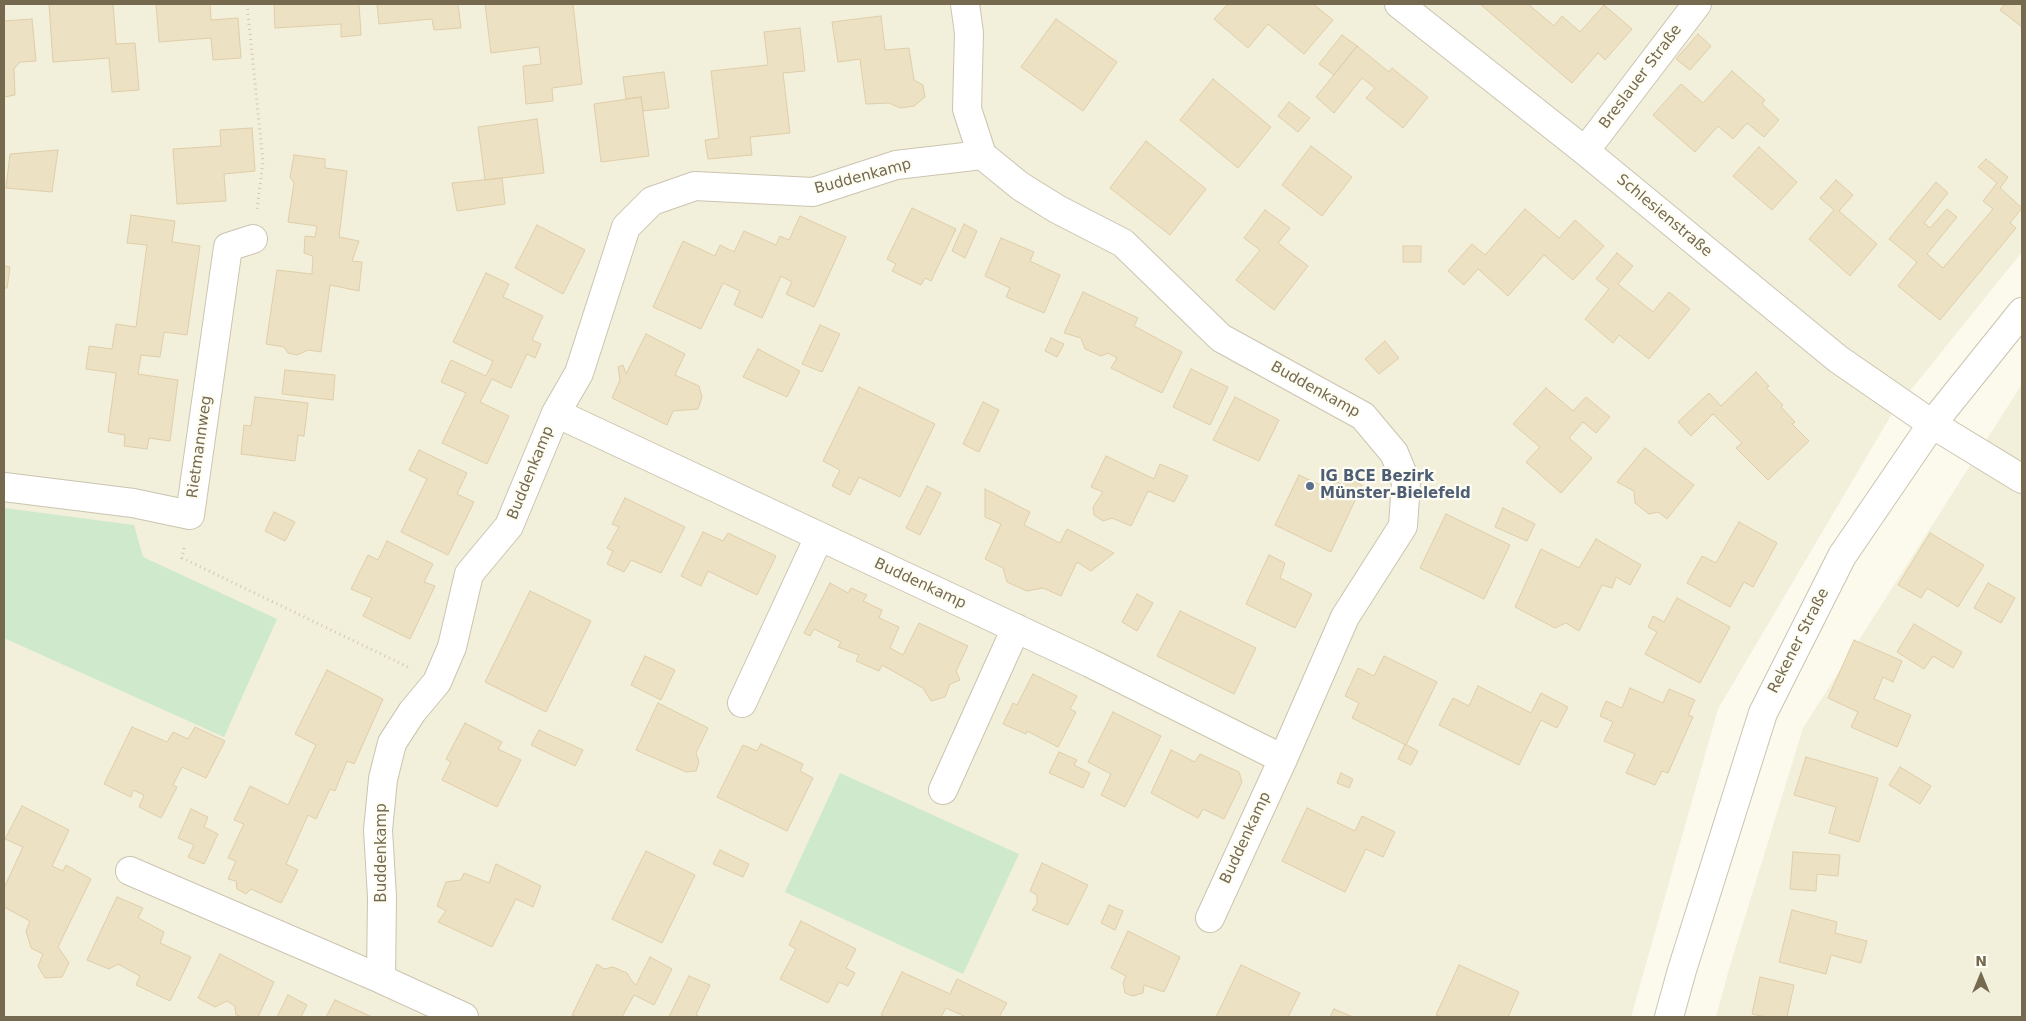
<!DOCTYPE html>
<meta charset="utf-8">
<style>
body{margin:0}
#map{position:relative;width:2026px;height:1021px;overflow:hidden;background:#fbfaed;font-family:"DejaVu Sans",sans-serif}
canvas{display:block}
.frame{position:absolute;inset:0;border:5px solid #756950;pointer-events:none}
.north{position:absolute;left:1956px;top:951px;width:50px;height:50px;-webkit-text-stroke:4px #fefdf3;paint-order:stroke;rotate:0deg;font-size:14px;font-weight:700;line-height:20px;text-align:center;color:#756950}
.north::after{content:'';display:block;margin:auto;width:18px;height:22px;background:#756950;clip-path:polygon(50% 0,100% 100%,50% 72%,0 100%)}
</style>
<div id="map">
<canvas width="2026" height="1021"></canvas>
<div class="frame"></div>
<div class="north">N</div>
</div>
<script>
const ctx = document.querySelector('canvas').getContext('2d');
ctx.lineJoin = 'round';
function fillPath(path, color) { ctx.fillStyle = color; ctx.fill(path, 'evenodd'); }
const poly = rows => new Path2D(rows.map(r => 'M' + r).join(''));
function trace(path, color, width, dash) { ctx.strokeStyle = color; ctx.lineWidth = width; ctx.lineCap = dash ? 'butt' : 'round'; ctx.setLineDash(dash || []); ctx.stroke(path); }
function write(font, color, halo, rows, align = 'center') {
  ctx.font = font + ' "DejaVu Sans",sans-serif'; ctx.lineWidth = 4.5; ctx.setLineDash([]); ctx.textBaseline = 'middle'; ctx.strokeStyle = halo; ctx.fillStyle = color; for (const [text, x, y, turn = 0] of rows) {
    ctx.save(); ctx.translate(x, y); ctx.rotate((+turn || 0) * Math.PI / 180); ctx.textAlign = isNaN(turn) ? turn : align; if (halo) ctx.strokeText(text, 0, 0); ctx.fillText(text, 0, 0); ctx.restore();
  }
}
const residential = poly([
 [4,4,2022,4,2022,252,1893,412,1718,709,1631,1017,4,1017],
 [2022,384,2022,1017,1716,1017,1729,969,1803,728]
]);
const green = poly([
 [4,508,134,525,143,557,277,619,224,737,4,638],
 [840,773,1019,854,963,974,785,892]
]);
const building = poly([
 [49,4,113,4,116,44,135,43,139,90,112,92,109,58,53,62,49,4],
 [156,4,210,4,211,20,238,18,241,58,213,60,211,38,159,42,156,4],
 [274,4,359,4,361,35,341,37,341,24,275,28,274,4],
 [377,4,458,4,461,28,434,30,432,19,379,24,377,4],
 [485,4,573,4,582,84,552,88,553,101,526,104,523,66,541,64,539,47,491,53,485,4],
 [1228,4,1313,4,1333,20,1304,54,1268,24,1248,48,1214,19,1228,4],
 [1480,4,1528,4,1554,26,1562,16,1580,32,1604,5,1632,29,1605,60,1598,53,1572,83,1480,4],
 [2005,4,2022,4,2022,27,2000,10,2005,4],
 [881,16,885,50,909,48,914,80,923,85,925,97,914,106,900,108,889,103,866,104,860,59,838,62,832,22,881,16],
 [32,19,36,61,20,62,14,69,15,95,4,97,4,21,32,19],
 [1056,19,1117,62,1083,111,1021,67,1056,19],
 [800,28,805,71,783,73,790,133,750,137,752,155,708,159,705,140,719,138,711,71,768,65,764,32,800,28],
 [1698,34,1711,46,1690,70,1676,59,1698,34],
 [1342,35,1357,46,1334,75,1319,64,1342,35],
 [1357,46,1389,72,1392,68,1428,97,1403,128,1366,98,1375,88,1362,78,1334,113,1316,97,1357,46],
 [1732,71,1765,100,1762,104,1779,120,1764,137,1747,123,1733,139,1718,126,1695,152,1653,115,1681,84,1703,103,1732,71],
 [664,72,669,108,643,111,641,97,626,99,623,77,664,72],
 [1213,79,1271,127,1238,168,1180,120,1213,79],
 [641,97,649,156,601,162,594,104,641,97],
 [1289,102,1310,118,1298,132,1278,116,1289,102],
 [537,119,544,173,485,180,478,127,537,119],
 [252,128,255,171,224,174,226,201,177,204,173,149,221,146,220,130,252,128],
 [1146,141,1206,189,1170,235,1110,188,1146,141],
 [1311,146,1352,177,1322,216,1282,185,1311,146],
 [1759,147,1797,182,1772,210,1733,176,1759,147],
 [58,150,52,192,6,188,10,154,58,150],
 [294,155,325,159,325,168,347,171,339,237,359,241,352,261,362,262,359,291,330,285,321,352,308,350,297,355,288,353,284,347,266,344,277,270,312,274,313,256,304,253,305,236,315,237,317,226,288,222,294,183,290,177,294,155],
 [1986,159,2008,177,2000,188,2022,208,2010,223,2016,228,1940,320,1898,286,1917,262,1889,239,1936,182,1948,193,1924,223,1930,228,1947,209,1957,217,1927,254,1943,268,1993,209,1983,201,1997,183,1978,167,1986,159],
 [502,178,505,204,457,211,452,183,502,178],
 [1836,180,1853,195,1839,211,1877,244,1850,276,1809,239,1834,210,1820,198,1836,180],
 [912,208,956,229,931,281,925,278,921,285,892,271,896,264,887,259,912,208],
 [1525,209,1559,238,1575,220,1604,246,1573,280,1544,255,1508,296,1478,269,1464,285,1448,271,1472,244,1485,255,1525,209],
 [1265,210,1290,228,1278,243,1308,266,1274,310,1236,280,1260,250,1244,238,1265,210],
 [131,215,175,221,172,242,200,246,187,335,164,332,160,357,141,355,138,374,178,380,170,441,149,438,147,449,124,446,125,435,108,432,116,373,86,369,89,346,112,349,116,324,136,327,147,245,127,243,131,215],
 [800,216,846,237,814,307,786,294,792,282,781,276,762,318,734,305,740,291,723,283,701,329,653,307,683,241,715,256,720,245,734,252,744,231,776,245,780,236,789,240,800,216],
 [964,224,977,231,965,258,952,251,964,224],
 [537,225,585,250,563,294,515,268,537,225],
 [1001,238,1034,252,1030,261,1060,275,1044,313,1006,297,1010,288,985,276,1001,238],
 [1403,246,1421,246,1421,262,1403,262,1403,246],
 [1617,253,1633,266,1618,284,1653,312,1669,292,1690,309,1649,359,1619,335,1613,343,1585,319,1609,289,1596,279,1617,253],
 [4,266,10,267,7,288,4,288,4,266],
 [486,273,509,284,503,297,543,316,532,340,541,344,535,358,527,354,511,388,492,379,480,402,509,416,487,464,442,443,466,393,441,382,451,360,486,376,493,361,453,342,486,273],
 [1083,292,1138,318,1134,326,1182,352,1162,393,1111,368,1117,358,1108,353,1101,356,1085,349,1081,338,1064,333,1083,292],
 [820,325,840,334,822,372,802,364,820,325],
 [646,334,685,354,675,375,699,386,702,397,698,409,673,411,667,425,612,398,620,380,618,367,623,365,626,374,646,334],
 [1051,338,1064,344,1057,357,1045,351,1051,338],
 [1385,341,1399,358,1379,374,1365,359,1385,341],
 [758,349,800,371,787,397,743,377,758,349],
 [1191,369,1228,387,1210,425,1173,407,1191,369],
 [285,370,335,375,333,400,282,394,285,370],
 [1756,372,1769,386,1766,388,1783,405,1781,407,1795,422,1792,424,1809,441,1768,480,1736,448,1742,443,1713,414,1691,436,1678,422,1709,393,1721,406,1756,372],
 [859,387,935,424,900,497,859,477,850,495,832,486,840,470,823,461,859,387],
 [1546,388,1573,411,1586,397,1610,417,1596,433,1583,422,1569,438,1592,458,1561,493,1526,462,1540,447,1513,424,1546,388],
 [255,397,308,403,304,436,298,435,295,461,241,454,244,425,251,426,255,397],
 [1235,397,1279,420,1259,461,1213,440,1235,397],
 [983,402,999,410,979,452,963,444,983,402],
 [1645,448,1694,485,1667,519,1658,512,1649,514,1635,503,1634,491,1617,482,1645,448],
 [419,450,467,473,457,494,474,502,448,555,401,532,427,479,409,470,419,450],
 [1106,456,1154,479,1160,464,1188,476,1174,502,1148,491,1131,526,1112,518,1103,521,1094,515,1093,507,1103,492,1091,487,1106,456],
 [1299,475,1331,490,1335,481,1343,485,1346,477,1362,485,1331,552,1275,525,1299,475],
 [927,486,941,493,920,535,906,528,927,486],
 [985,489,1030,512,1024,525,1060,543,1067,529,1114,553,1091,571,1077,562,1061,596,1043,588,1027,591,1007,582,1003,568,985,559,1001,524,985,517,985,489],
 [625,498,685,527,661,573,631,560,624,572,607,564,613,551,607,548,619,527,612,524,625,498],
 [1503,508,1535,524,1527,541,1495,527,1503,508],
 [274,512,295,522,285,541,265,531,274,512],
 [1446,514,1510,545,1484,599,1420,568,1446,514],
 [1739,522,1777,543,1753,587,1744,582,1730,607,1687,583,1702,556,1716,563,1739,522],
 [703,532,723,541,728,533,776,556,757,595,708,571,701,586,681,576,703,532],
 [1930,533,1984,565,1958,607,1927,588,1921,598,1898,585,1930,533],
 [1596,539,1641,565,1630,585,1616,577,1612,588,1602,585,1579,631,1566,623,1555,628,1515,607,1541,549,1579,568,1596,539],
 [387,541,433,564,424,582,435,586,410,639,363,616,372,598,351,589,368,555,378,560,387,541],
 [1269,555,1285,563,1280,578,1312,594,1295,628,1246,604,1269,555],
 [830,583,848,593,851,588,867,595,863,601,882,610,879,618,899,627,890,648,903,655,919,623,968,646,956,671,960,680,950,684,945,697,931,701,923,688,882,665,879,671,856,661,859,655,838,647,841,642,814,629,810,636,804,633,830,583],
 [1988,583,2015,598,2001,623,1974,608,1988,583],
 [530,591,591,621,546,712,485,682,530,591],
 [1137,594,1153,603,1137,631,1122,622,1137,594],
 [1677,598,1730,627,1700,683,1645,654,1657,632,1648,627,1653,616,1664,622,1677,598],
 [1180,611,1256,648,1234,694,1157,656,1180,611],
 [1914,624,1962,652,1953,668,1933,656,1924,669,1897,652,1914,624],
 [1854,640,1902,661,1893,682,1883,677,1874,699,1911,715,1897,747,1851,727,1858,712,1828,698,1854,640],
 [645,656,675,670,661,700,631,685,645,656],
 [1384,656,1437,682,1406,745,1352,718,1359,703,1345,696,1358,668,1374,676,1384,656],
 [327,670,383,699,354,764,347,761,335,791,330,789,316,819,308,815,286,864,298,870,281,903,251,889,246,894,237,889,236,881,228,879,236,861,228,858,244,824,234,820,250,786,288,805,316,745,295,734,327,670],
 [1033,674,1077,696,1070,709,1076,712,1058,747,1027,731,1026,734,1003,724,1013,703,1017,705,1033,674],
 [1478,686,1531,713,1541,693,1568,707,1557,728,1541,720,1519,765,1439,725,1453,698,1469,706,1478,686],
 [1630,688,1663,703,1669,689,1695,700,1688,715,1693,717,1668,773,1662,771,1655,785,1626,773,1635,754,1604,741,1613,722,1600,716,1606,701,1622,708,1630,688],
 [658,703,708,728,696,753,699,762,696,771,686,772,636,750,658,703],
 [1113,712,1161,736,1125,807,1101,795,1111,774,1088,762,1113,712],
 [465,723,502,742,498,749,521,760,497,807,442,780,451,762,446,759,465,723],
 [132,727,167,742,173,732,188,739,195,727,225,741,206,778,182,767,173,785,177,787,161,818,139,807,144,795,133,790,131,797,104,784,132,727],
 [539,730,583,750,575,766,531,745,539,730],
 [761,744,803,764,800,771,813,778,787,831,717,797,743,745,757,751,761,744],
 [1405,744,1418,751,1411,765,1398,759,1405,744],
 [1171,750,1195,762,1200,754,1239,772,1242,782,1224,819,1203,809,1198,818,1151,793,1171,750],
 [1059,752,1077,760,1074,765,1090,773,1083,788,1049,773,1059,752],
 [1806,757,1878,778,1859,842,1829,833,1836,807,1794,795,1806,757],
 [1900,767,1931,786,1920,804,1889,785,1900,767],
 [1341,773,1353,779,1349,788,1337,783,1341,773],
 [22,806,69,830,52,866,63,871,66,865,91,879,58,947,69,963,62,977,45,978,38,966,43,954,31,948,26,931,30,921,4,907,4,888,23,847,5,839,22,806],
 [1307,808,1355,831,1362,816,1395,832,1383,857,1366,849,1345,892,1282,861,1307,808],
 [191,809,208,817,204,827,218,834,204,864,188,857,194,845,178,838,191,809],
 [720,850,749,864,743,877,713,864,720,850],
 [646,851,695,875,662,943,612,919,646,851],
 [1793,852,1840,855,1838,876,1817,874,1816,891,1790,889,1793,852],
 [1042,863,1088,885,1068,925,1032,910,1037,904,1037,895,1030,891,1042,863],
 [496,864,541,886,533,907,516,899,492,947,438,922,446,911,437,906,446,882,461,880,464,873,489,883,496,864],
 [117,897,143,908,138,918,164,932,160,943,191,957,170,1001,136,985,140,976,118,964,109,969,87,960,117,897],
 [1109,905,1123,911,1115,930,1101,923,1109,905],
 [1792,910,1837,922,1835,933,1867,941,1861,963,1831,955,1826,974,1779,962,1792,910],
 [801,921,856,949,846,968,855,973,848,986,839,982,828,1003,780,979,796,949,789,945,801,921],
 [1128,931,1180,957,1164,992,1144,985,1143,993,1133,996,1125,993,1123,983,1126,976,1111,968,1128,931],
 [220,954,274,982,258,1017,244,1017,236,1015,235,1006,227,1001,215,1007,198,998,220,954],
 [650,957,672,969,654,1005,634,995,622,1017,578,1017,572,1015,597,964,604,969,613,967,627,973,631,980,636,985,650,957],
 [1241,965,1300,993,1288,1017,1216,1017,1241,965],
 [1459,965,1519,992,1508,1017,1442,1017,1436,1015,1459,965],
 [902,972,950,994,957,979,1007,1003,999,1017,966,1017,946,1008,941,1017,886,1017,881,1015,902,972],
 [689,976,710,985,696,1015,700,1017,669,1017,689,976],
 [1760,977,1794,985,1787,1017,1766,1017,1752,1014,1760,977],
 [288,995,307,1005,301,1017,277,1017,288,995],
 [335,1000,372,1017,326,1017,335,1000],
 [1334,1009,1353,1017,1330,1017,1334,1009]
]);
const path = poly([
 [247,4,263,162,257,209],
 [184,548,182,558,408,667]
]);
const minor = poly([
 [1399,4,1585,151,1838,359,1932,424,2022,479],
 [1585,151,1697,4],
 [982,155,1020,186,1057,209,1123,243,1221,338,1363,416,1394,453,1406,482,1403,526,1345,617,1283,759,1210,918],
 [556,413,1090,663,1283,759],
 [4,487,133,503,190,515,228,247,253,239],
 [742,703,819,537],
 [943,790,1016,628],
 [130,871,381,979],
 [464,1017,381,979,382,897,378,830,383,779,392,743,412,712,437,682,452,647,469,574,509,526,556,413,579,373,626,227,652,201,695,186,813,192,896,165,982,155,967,109,969,33,965,4],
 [1669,1017,1682,970,1763,713,1842,556,1932,424,2022,312]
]);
const markers = [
 [1310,486,5,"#5c6f8a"]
];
const streetNames = [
 ["Breslauer Straße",1641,77,-53],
 ["Buddenkamp",863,177,-15],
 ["Schlesienstraße",1664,216,40],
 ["Buddenkamp",1315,390,29],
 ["Rietmannweg",200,447,-82],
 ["Buddenkamp",531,473,-68],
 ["Buddenkamp",920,584,25],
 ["Rekener Straße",1799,641,-63],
 ["Buddenkamp",1246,838,-65],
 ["Buddenkamp",382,853,-90]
];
const serviceNames = [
 ["IG BCE Bezirk",1320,477],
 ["Münster-Bielefeld",1320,494]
];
fillPath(residential, '#f2efdb');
fillPath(green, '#cee9cb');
fillPath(building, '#ede1c4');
trace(building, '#e0cea8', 1);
trace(minor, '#cbc4b0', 30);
trace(path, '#d4c7a9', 3, [1, 4]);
trace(minor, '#fff', 28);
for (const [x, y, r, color] of markers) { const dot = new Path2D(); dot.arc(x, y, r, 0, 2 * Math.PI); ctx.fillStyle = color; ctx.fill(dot); trace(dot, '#fefdf3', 2); }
write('15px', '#756950', '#fefdf3', streetNames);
write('bold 15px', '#4e5e75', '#fefdf3', serviceNames, 'left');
</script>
